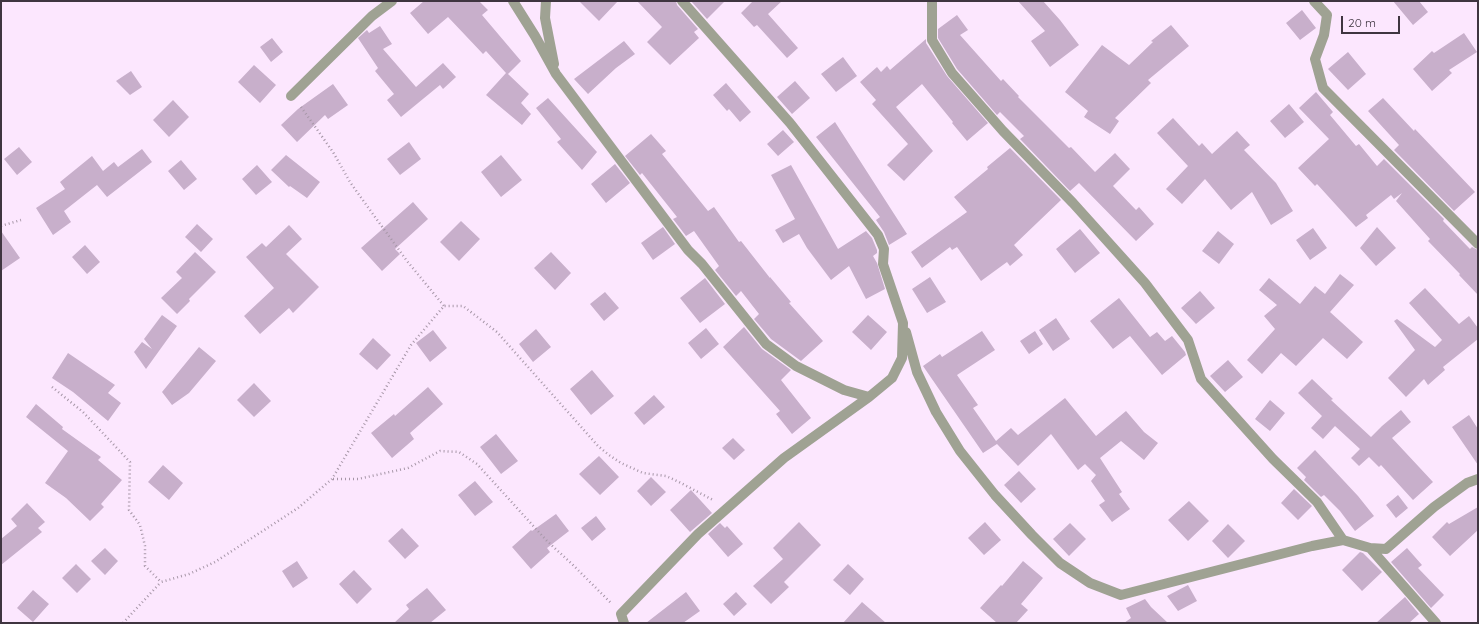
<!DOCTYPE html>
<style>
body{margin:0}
#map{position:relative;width:1479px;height:624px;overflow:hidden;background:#fce7fe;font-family:Quicksand,sans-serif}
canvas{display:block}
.frame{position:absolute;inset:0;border:2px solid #3f3540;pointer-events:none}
.scale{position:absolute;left:1341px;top:16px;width:59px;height:18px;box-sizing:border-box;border:2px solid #3f3540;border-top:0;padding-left:5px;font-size:12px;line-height:14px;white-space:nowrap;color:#3f3540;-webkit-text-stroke:3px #fce7fe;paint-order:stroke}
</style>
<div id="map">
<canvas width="1479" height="624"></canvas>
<div class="frame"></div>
<div class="scale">20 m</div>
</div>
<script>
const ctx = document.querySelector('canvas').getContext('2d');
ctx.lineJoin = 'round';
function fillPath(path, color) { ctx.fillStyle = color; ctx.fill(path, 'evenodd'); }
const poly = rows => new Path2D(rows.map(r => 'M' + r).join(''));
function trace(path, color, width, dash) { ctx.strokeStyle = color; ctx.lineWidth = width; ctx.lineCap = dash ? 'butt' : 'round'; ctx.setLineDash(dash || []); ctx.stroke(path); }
const building = poly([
 [424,1,479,1,488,10,482,15,521,61,508,74,529,94,521,103,531,114,522,125,486,95,506,73,486,51,483,54,448,17,428,34,410,13],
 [579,1,618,1,599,21],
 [637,1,676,1,677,5,698,29,694,32,699,38,670,65,647,42,662,27],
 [691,1,725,1,707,19],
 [753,1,782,1,768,14,798,48,787,58,757,25,754,27,741,13],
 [1018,1,1043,1,1060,20,1079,45,1050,67,1031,41,1045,31],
 [1393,1,1419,1,1428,12,1413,25],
 [1302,10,1316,28,1300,40,1286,23],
 [957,15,968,30,960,35,1001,81,1003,79,1019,96,1018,97,1069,148,1071,147,1095,172,1115,153,1130,169,1113,186,1136,210,1139,207,1154,224,1136,241,1079,183,1070,191,1020,139,1024,136,1000,112,997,115,957,69,938,38,938,29],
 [1171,25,1189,46,1148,80,1151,83,1115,118,1119,121,1110,134,1084,117,1088,111,1065,92,1102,45,1129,65,1153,42,1151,41],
 [380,26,392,44,383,49,416,87,443,63,456,77,443,89,440,85,401,117,387,100,394,94,375,71,378,68,358,38,367,30,369,33],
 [1464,33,1477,52,1449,70,1452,73,1432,91,1413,69,1432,51,1434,53],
 [272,38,283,52,271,62,260,47],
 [926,39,926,43,947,76,988,123,967,141,952,123,953,122,922,84,896,107,933,151,904,181,887,165,908,144,872,104,876,100,860,82,877,67,881,72,887,66,890,70],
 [624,41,635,54,616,68,588,94,574,79],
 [1348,52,1366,74,1348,90,1328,69],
 [843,57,857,76,836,92,821,74],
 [254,65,276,85,260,103,238,82],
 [131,71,142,87,130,95,116,81],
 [795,81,810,98,792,114,777,97],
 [726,83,751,112,740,122,729,109,727,111,713,95],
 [333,84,348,105,328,119,325,115,297,142,281,125,298,109],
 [1316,92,1333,112,1330,115,1356,146,1359,144,1377,166,1384,159,1444,219,1443,221,1470,249,1472,247,1478,250,1478,295,1459,275,1460,274,1428,241,1430,239,1396,201,1402,193,1394,199,1391,195,1366,215,1368,218,1356,227,1317,184,1315,186,1298,168,1329,139,1299,108],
 [548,98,597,152,582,170,557,142,561,139,536,108],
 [1383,98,1414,131,1415,129,1475,192,1454,211,1394,150,1399,145,1368,111],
 [173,100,189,117,169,137,153,120],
 [1289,104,1304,122,1285,138,1270,121],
 [1173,118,1199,146,1202,143,1212,154,1237,131,1250,145,1244,150,1276,183,1293,211,1271,225,1252,192,1231,210,1205,179,1182,204,1166,189,1188,166,1157,133],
 [835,122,907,234,889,245,884,232,876,220,880,217,816,137],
 [783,130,794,142,778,156,767,144],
 [651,134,666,151,662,154,708,211,714,207,739,242,741,241,770,278,770,277,791,302,789,303,823,341,801,361,771,339,754,319,759,314,741,291,736,296,715,270,719,266,694,231,686,236,673,219,677,217,642,173,640,175,625,156],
 [409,142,421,159,400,175,387,159],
 [19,147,32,162,17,175,4,159],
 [1010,148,1061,200,1014,245,1023,255,1010,266,1007,262,981,281,957,247,952,250,950,247,922,268,911,252,967,212,954,197,988,169,987,167],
 [142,149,152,162,107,197,97,185,64,211,71,222,53,235,36,208,65,189,60,182,92,156,103,171,114,162,118,167],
 [286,155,320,182,307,198,290,186,289,187,271,170],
 [501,155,522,180,501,197,481,172],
 [181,160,197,179,184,190,168,171],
 [615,164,630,183,606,203,591,184],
 [257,165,272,182,256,195,242,179],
 [791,165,838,249,866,231,872,238,877,250,877,253,873,256,877,263,885,289,866,299,849,266,831,280,807,248,799,234,783,243,775,230,795,219,771,175],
 [413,202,428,219,395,249,400,254,382,271,361,248],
 [461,221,480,239,459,261,440,242],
 [197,224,213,239,201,252,185,237],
 [289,225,302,239,286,254,319,287,293,313,289,308,260,334,244,316,274,288,246,257,262,243,266,247],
 [663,227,675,244,653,260,641,243],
 [1377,227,1396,248,1376,266,1360,248],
 [1313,228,1327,248,1310,260,1296,240],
 [1080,229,1100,253,1075,273,1056,249],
 [1,231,20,258,1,271],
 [1218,231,1234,244,1219,264,1202,251],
 [85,245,100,262,87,274,72,257],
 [195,252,216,272,189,299,190,301,177,314,161,298,182,278,176,272],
 [551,252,571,273,555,290,534,268],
 [1340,274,1354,285,1330,312,1363,342,1347,359,1323,338,1296,366,1281,353,1262,374,1247,360,1275,329,1264,316,1277,305,1259,290,1269,278,1300,304,1315,286,1325,294],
 [930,277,946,302,927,313,912,289],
 [705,278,725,304,700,323,680,298],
 [1425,288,1459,324,1469,316,1478,328,1478,339,1443,367,1445,370,1428,385,1424,379,1406,397,1388,378,1415,350,1394,321,1397,319,1435,347,1442,340,1409,303],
 [1200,291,1215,308,1196,324,1181,308],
 [605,292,619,308,604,321,590,304],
 [1119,298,1150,337,1157,332,1165,341,1172,336,1185,352,1186,355,1162,375,1130,336,1113,349,1090,321],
 [162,315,177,326,146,369,134,352,142,342,152,349,144,339],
 [868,315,887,332,871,350,852,332],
 [1056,318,1070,339,1053,351,1039,330],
 [744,327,762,349,791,370,781,380,811,418,792,434,776,414,780,411,723,347],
 [706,328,719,344,701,359,688,343],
 [536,329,551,347,533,362,519,344],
 [433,330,447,348,430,362,416,343],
 [982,331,995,350,957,375,978,405,973,408,996,441,1011,428,1018,435,1065,398,1096,436,1126,411,1144,432,1158,443,1144,460,1121,441,1100,458,1122,492,1119,494,1130,509,1112,522,1099,505,1105,501,1091,481,1096,475,1085,464,1078,470,1051,434,1018,466,997,444,983,453,923,366,940,354,942,357],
 [1035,331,1043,344,1029,354,1020,341],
 [373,338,391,355,377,370,359,354],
 [199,347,216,361,189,393,172,405,162,392],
 [68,353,115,385,108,393,121,403,108,421,73,392,52,378],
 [1228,360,1243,377,1225,392,1210,376],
 [592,370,614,396,591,415,570,389],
 [1312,379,1333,399,1331,400,1371,437,1382,426,1401,410,1411,422,1392,438,1433,482,1413,500,1381,465,1379,467,1369,457,1359,466,1351,458,1360,449,1335,426,1323,439,1311,428,1322,416,1298,393],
 [254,383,271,401,254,417,237,400],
 [428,387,443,404,410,433,414,439,392,458,371,433,394,414,395,416],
 [654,395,665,407,644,425,634,413],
 [1270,400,1285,413,1270,431,1255,419],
 [36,404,63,427,62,429,101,457,98,460,122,480,101,504,104,507,90,521,66,498,45,483,68,451,26,417],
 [1469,415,1478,429,1478,465,1452,427],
 [496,434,518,461,501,474,480,447],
 [733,438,745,450,734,460,722,448],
 [1315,450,1358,496,1374,516,1355,531,1340,511,1324,495,1321,497,1304,480,1306,477,1297,468],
 [599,456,619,477,600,495,579,474],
 [163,465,183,483,169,500,148,482],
 [1019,471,1036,489,1021,503,1004,485],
 [651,477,666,492,651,506,637,491],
 [475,481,493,502,475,516,458,495],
 [1294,489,1312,506,1298,520,1281,503],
 [691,490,712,513,690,532,670,510],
 [1398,495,1408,508,1396,518,1386,505],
 [1189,501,1209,521,1188,541,1168,520],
 [27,503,45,522,38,528,42,532,1,565,1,539,17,526,11,519],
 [1478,507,1478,530,1450,556,1432,537,1447,522,1449,524],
 [556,514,569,531,547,548,550,552,531,569,512,547,531,530,532,531],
 [596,516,606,529,592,541,581,528],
 [799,522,821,545,784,582,789,587,771,604,753,586,783,559,773,548],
 [985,522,1001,540,984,555,968,538],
 [720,523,725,528,727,526,743,544,728,557,708,534],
 [1070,523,1086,539,1069,556,1053,539],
 [1228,524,1245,541,1228,558,1212,541],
 [402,528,419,546,405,559,388,541],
 [105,548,118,561,105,575,91,561],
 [1407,548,1422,565,1418,568,1444,595,1431,608,1391,562],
 [1360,552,1363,553,1382,572,1362,591,1342,570],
 [297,561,308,578,293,588,282,571],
 [1023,561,1043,578,1021,604,1028,610,1016,623,997,623,980,608,1001,585,1002,586],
 [76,564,91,579,77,593,62,578],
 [848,564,864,579,850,595,833,580],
 [354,570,372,589,357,604,339,584],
 [1188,585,1197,601,1178,611,1167,596],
 [427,588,446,610,430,623,394,623,409,609,406,605],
 [33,590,49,604,33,622,17,608],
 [686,592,700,611,683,623,646,623],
 [736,592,747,604,734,616,723,604],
 [1405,597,1419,614,1409,623,1376,623],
 [1145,599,1151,607,1168,623,1124,623,1131,618,1126,608],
 [862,602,886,623,843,623]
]);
const path = poly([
 [301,107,333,152,350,182,370,210,407,261,444,306],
 [1,226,21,220],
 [52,387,83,412,130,462,129,510,140,525,145,546,145,566,161,582,189,574,215,562,298,508,332,479,411,345,444,306,463,306,497,332,598,446,609,455,621,463,643,473,666,476,679,482,713,500],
 [333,479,358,479,408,468,440,451,459,452,477,464,547,541,572,564,611,603],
 [123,623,161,582]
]);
const street = poly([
 [513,1,535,36,556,74,688,250,702,264,766,344,796,366,844,390,869,397],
 [546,1,545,18,554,64],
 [932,1,932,40,952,73,1003,131,1073,203,1145,283,1188,340,1201,379,1273,459,1317,502,1343,540,1370,548,1386,549,1434,507,1467,483,1478,479],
 [1314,1,1327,15,1324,35,1315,59,1323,88,1478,244],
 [291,96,372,16,392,1],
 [906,332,917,372,936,412,960,451,995,495,1032,535,1060,563,1090,583,1121,595,1312,546,1343,540],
 [1370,548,1436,623],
 [624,623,621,614,698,534,784,458,869,397,892,378,902,358,903,323,883,264,884,249,878,235,790,123,682,1]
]);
fillPath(building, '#c8afcb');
trace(path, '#a797a8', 2.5, [1, 3]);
trace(street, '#9fa293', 10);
</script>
